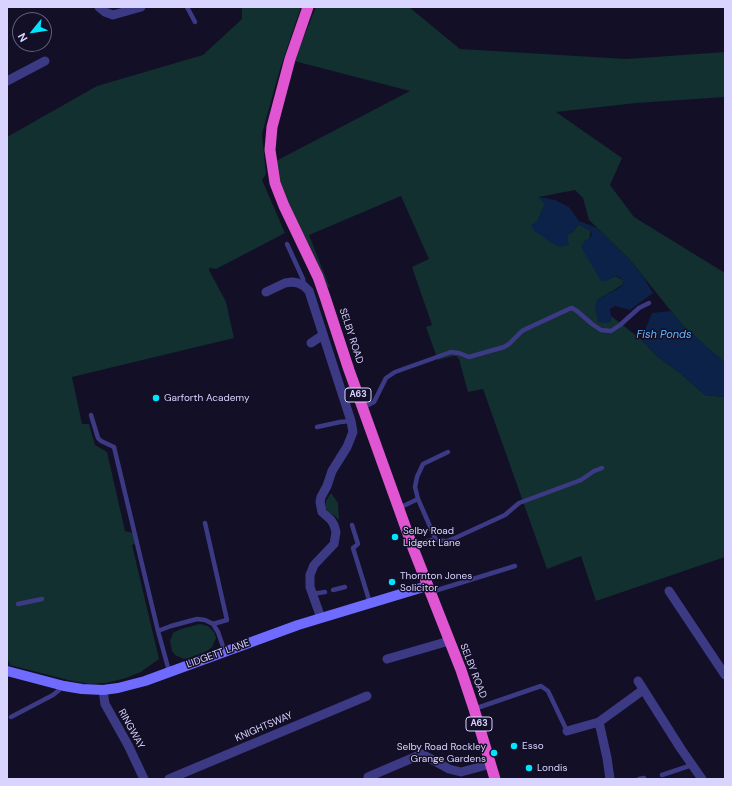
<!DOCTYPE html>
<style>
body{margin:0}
#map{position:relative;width:732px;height:786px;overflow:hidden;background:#130f26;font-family:"DM Sans",sans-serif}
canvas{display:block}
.frame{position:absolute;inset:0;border:8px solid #d9d4ff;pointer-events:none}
.north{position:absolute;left:12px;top:12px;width:40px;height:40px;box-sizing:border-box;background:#130f26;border:1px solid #625e7d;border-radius:50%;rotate:240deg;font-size:11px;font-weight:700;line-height:16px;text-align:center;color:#d9d4ff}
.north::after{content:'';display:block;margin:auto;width:14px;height:18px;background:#00e5ff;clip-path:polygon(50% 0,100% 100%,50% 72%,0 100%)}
</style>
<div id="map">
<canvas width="732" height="786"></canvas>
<div class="frame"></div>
<div class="north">N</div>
</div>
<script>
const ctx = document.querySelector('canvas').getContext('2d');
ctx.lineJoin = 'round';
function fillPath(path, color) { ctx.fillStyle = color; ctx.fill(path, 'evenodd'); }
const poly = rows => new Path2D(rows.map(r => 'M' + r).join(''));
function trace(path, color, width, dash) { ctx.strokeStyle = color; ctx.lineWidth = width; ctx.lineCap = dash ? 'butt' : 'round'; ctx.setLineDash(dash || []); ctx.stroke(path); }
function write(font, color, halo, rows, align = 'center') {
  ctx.font = font + ' "DM Sans",sans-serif'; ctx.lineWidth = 3; ctx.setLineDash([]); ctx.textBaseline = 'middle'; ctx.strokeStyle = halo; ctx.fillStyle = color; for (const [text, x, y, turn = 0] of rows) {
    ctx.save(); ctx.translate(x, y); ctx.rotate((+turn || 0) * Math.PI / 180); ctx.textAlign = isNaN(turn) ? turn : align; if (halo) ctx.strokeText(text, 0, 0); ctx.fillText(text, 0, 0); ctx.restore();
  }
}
const green = poly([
 [242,7,301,7,280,69,262,134,266,174,262,180,285,233,216,269,209,268,209,270,226,302,234,338,72,377,82,424,89,424,95,445,107,452,125,531,133,533,135,544,132,545,159,659,141,672,126,678,106,683,90,684,68,680,10,665,9,661,7,660,7,137,97,86,203,55,242,19],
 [316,7,409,7,460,49,626,59,725,52,725,97,636,103,556,112,622,158,610,185,634,217,725,273,725,363,683,326,630,260,589,220,583,198,575,190,539,197,545,204,538,220,567,235,574,231,578,224,591,231,589,239,605,281,615,276,623,280,622,285,597,300,610,322,611,316,642,340,658,357,680,373,705,395,725,397,725,557,596,601,581,556,547,569,483,389,468,392,459,359,456,356,453,356,438,360,426,327,432,325,412,267,429,259,401,196,309,235,330,288,327,286,316,259,291,209,278,176,276,161,410,91,294,61],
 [331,493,338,503,339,520,335,516,329,513,325,507,326,501],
 [200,624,208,626,214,632,216,638,212,647,207,651,189,658,184,659,175,655,172,651,170,641,173,633,181,629]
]);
const water = poly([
 [539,197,555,200,569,207,579,221,597,228,630,260,644,278,653,293,630,310,615,306,610,309,611,316,610,322,605,323,598,322,595,307,597,300,622,286,623,280,619,277,615,276,605,281,601,281,581,247,584,241,589,239,592,234,591,231,578,224,574,231,567,235,569,245,558,247,534,231,531,225,538,220,545,204],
 [671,311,683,326,725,363,724,397,705,395,680,373,658,357,642,340,645,330,652,313]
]);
const service = poly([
 [187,7,195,22],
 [287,244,303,279,304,286],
 [362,408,374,402,386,378,395,372,451,352,459,353,469,357,504,347,509,344,522,331,528,328,569,309,572,308,577,311,592,324,601,330,611,331,620,325,639,308,649,303],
 [91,415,98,438,101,441,114,447,158,631,169,671],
 [317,427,340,422,351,421],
 [418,499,436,540],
 [399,508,418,499,415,487,417,477,423,464,448,452],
 [205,523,227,620,213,624],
 [352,525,358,544,353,548,370,603],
 [413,548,430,540,447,541,455,538,505,515,519,503,581,480,594,471,602,468],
 [333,590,345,587],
 [431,592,515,566],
 [312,594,325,592],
 [18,604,42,599],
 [158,631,171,626,197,619,205,620,213,624,218,632,225,652],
 [474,709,541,686,548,691,567,731],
 [11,717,53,695,64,686],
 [662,775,692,765],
 [639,779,644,778]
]);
const minor = poly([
 [99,7,105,12,113,15,141,7],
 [7,81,45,61],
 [266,292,285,283,292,282,298,283,304,286,309,291,351,421,353,432,347,447,332,471,327,486,321,497,320,502,322,512,331,520,334,525,336,532,334,544,314,565,310,575,310,587,321,618],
 [311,343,323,335],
 [669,591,725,675],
 [387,659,449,641],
 [638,681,681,749,702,779],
 [103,690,105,704,128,745,144,779],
 [599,722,607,758,610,779],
 [567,731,599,722,643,690],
 [169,779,367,696],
 [368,779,368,777,422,754,449,769,461,772,491,764]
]);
const secondary = poly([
 [7,671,64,686,82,689,103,690,118,688,145,681,298,625,427,586]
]);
const trunk = poly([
 [308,7,290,59,272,127,270,150,275,183,284,206,318,277,325,297,349,370,413,548,461,670,474,709,495,779]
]);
const markers = [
 [156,398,4,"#00e5ff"],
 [395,537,4,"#00e5ff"],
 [392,582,4,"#00e5ff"],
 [514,746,4,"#00e5ff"],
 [494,753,4,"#00e5ff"],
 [529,768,4,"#00e5ff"]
];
const shields = [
 [358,395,26],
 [479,724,26]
];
const shieldNames = [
 ["A63",358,395],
 ["A63",479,724]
];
const streetNames = [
 ["SELBY ROAD",351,336,72],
 ["LIDGETT LANE",218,654,-20],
 ["SELBY ROAD",473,671,69],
 ["KNIGHTSWAY",264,727,-23],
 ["RINGWAY",131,729,61]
];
const poiNames = [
 ["Garforth Academy",164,398],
 ["Selby Road",403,531],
 ["Lidgett Lane",403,543],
 ["Thornton Jones",400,576],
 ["Solicitor",400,588],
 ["Esso",522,746],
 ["Selby Road Rockley",486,747,"right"],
 ["Grange Gardens",486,759,"right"],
 ["Londis",537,768]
];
const waterNames = [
 ["Fish Ponds",664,335]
];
fillPath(green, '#12302f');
fillPath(water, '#0c2248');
trace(service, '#3d3a85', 4.5);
trace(minor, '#3d3a85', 9);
trace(secondary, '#6f6bff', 10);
trace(trunk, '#e055d1', 11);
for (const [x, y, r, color] of markers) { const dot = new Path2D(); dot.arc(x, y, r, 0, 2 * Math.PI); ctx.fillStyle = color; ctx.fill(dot); trace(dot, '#130f26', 1.5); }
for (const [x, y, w] of shields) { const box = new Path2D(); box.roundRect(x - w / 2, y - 7, w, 14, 3); ctx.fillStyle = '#130f26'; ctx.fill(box); trace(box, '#d9d4ff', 1); }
write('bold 9px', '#d9d4ff', null, shieldNames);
write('10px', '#d9d4ff', '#130f26', streetNames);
write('10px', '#d9d4ff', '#130f26', poiNames, 'left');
write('italic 11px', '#62b6ff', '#130f26', waterNames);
</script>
